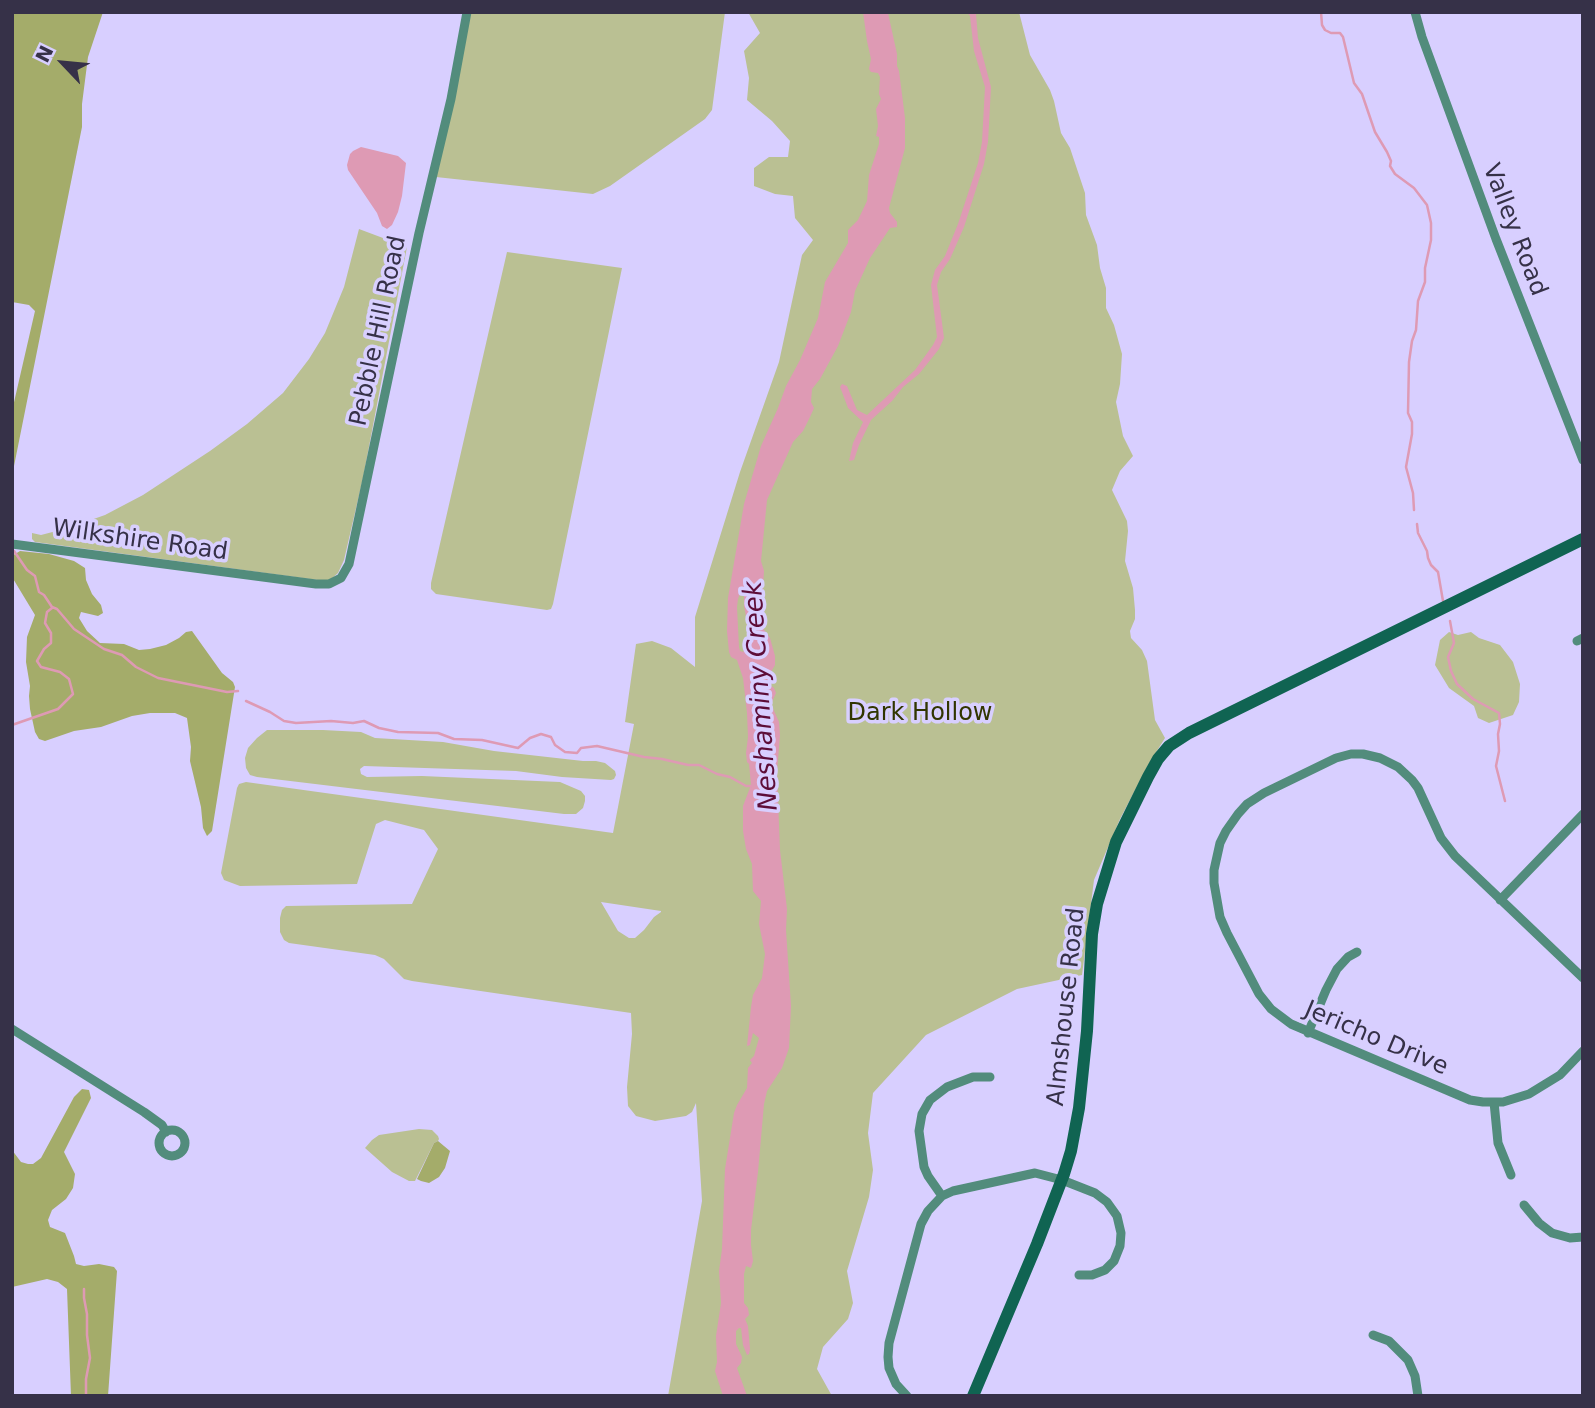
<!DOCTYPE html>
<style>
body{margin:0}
#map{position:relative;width:1595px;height:1408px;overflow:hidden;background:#d8cfff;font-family:"DejaVu Sans",sans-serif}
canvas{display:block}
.frame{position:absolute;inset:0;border:14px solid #363148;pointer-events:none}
.north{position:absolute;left:28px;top:28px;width:70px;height:70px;-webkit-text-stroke:5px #d8cfff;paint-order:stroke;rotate:296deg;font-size:19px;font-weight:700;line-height:28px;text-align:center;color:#363148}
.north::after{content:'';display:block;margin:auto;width:24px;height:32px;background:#363148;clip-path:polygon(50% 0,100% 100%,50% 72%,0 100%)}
</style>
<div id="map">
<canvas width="1595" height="1408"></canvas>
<div class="frame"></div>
<div class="north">N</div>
</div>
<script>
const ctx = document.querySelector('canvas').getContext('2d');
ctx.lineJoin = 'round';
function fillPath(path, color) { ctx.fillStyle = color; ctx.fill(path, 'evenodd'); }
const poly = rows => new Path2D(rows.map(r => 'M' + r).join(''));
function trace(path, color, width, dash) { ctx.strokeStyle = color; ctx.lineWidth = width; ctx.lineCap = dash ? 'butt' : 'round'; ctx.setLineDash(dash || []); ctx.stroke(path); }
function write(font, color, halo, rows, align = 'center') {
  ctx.font = font + ' "DejaVu Sans",sans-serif'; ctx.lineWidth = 7; ctx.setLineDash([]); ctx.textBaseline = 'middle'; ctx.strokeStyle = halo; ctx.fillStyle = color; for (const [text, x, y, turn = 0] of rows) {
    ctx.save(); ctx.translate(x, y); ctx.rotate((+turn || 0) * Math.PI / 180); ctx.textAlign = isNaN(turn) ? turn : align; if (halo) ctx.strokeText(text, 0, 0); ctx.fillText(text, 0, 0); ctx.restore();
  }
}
const green = poly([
 [469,12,725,12,712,110,705,119,610,186,593,194,436,177],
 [748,12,1019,12,1030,55,1050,90,1054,101,1061,133,1070,148,1085,193,1086,215,1097,245,1100,268,1106,288,1106,308,1114,325,1122,354,1120,384,1116,402,1123,436,1133,456,1120,471,1112,490,1127,521,1128,531,1125,561,1133,588,1135,610,1135,619,1130,631,1131,638,1142,650,1147,661,1155,720,1165,738,1148,765,1120,819,1094,880,1082,975,1017,989,926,1035,873,1093,868,1133,873,1170,869,1197,847,1271,853,1303,848,1319,823,1347,817,1369,832,1396,668,1396,702,1201,696,1103,692,1112,686,1116,655,1121,636,1116,628,1106,627,1087,632,1034,631,1013,412,981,404,979,384,959,375,955,289,943,284,940,280,932,280,918,282,910,286,906,412,904,438,849,424,830,385,820,376,824,357,884,240,886,224,880,221,873,237,788,239,784,246,782,613,833,634,724,625,722,636,644,652,641,671,648,695,667,695,617,740,472,779,362,802,255,813,240,795,218,793,196,775,194,754,186,754,168,769,157,788,157,790,141,772,121,747,100,749,78,744,51,760,33],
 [601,902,661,911,661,912,654,917,644,930,635,938,629,938,618,931],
 [359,229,407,247,363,478,344,560,338,573,330,580,325,581,35,542,32,539,32,533,41,535,68,528,105,515,143,495,210,451,247,424,283,393,309,359,325,333,344,287],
 [507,252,622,268,553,604,551,609,547,610,436,594,431,589,431,583],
 [1449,632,1458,635,1471,632,1479,638,1500,645,1513,662,1520,684,1519,702,1513,715,1489,723,1478,718,1474,706,1449,688,1435,665,1440,640],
 [267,730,323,730,361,732,375,738,443,742,494,751,583,761,596,761,605,763,615,771,616,775,614,779,611,780,562,777,516,771,364,766,360,769,361,774,367,777,422,776,560,782,581,791,585,796,585,801,583,808,576,814,564,814,257,777,250,775,246,768,245,758,248,748,257,738],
 [419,1129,432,1130,438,1136,439,1139,438,1141,434,1143,415,1181,409,1181,392,1172,365,1148,372,1140,379,1135]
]);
const forest = poly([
 [12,12,103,12,88,57,82,104,82,127,12,476,12,411,35,311,29,305,12,302],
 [20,551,49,554,74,561,85,568,86,580,92,594,101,605,103,613,98,616,81,612,79,618,87,631,100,643,124,644,139,650,150,649,166,645,179,638,186,632,192,631,222,673,233,682,235,687,212,831,207,836,203,828,201,807,190,761,191,747,187,718,175,713,150,713,132,716,101,727,74,731,45,741,39,739,35,732,30,709,29,696,30,686,26,662,27,637,35,615,12,577,12,556],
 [82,1089,89,1090,91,1098,64,1152,75,1174,73,1188,66,1199,52,1210,48,1220,50,1227,65,1233,74,1256,76,1264,84,1266,99,1264,114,1267,117,1271,108,1396,71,1396,67,1289,58,1282,47,1279,12,1287,12,1150,21,1162,28,1164,33,1164,41,1158,74,1097],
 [438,1141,450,1151,445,1168,439,1177,429,1183,421,1181,417,1179,434,1143]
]);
const water = poly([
 [863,12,888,13,897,54,897,66,899,71,905,118,905,148,889,208,890,213,897,222,897,227,890,228,870,258,855,291,851,312,838,346,820,379,812,389,811,402,814,408,810,417,803,431,793,442,767,500,761,561,764,571,761,618,762,627,770,638,775,656,775,665,771,672,769,680,770,685,774,688,776,693,771,704,779,722,780,735,777,772,779,825,780,850,787,909,786,930,791,1006,789,1048,782,1068,767,1091,764,1104,758,1172,751,1230,751,1245,753,1261,751,1268,746,1266,744,1274,744,1303,748,1308,749,1315,745,1319,748,1326,750,1349,749,1354,747,1355,743,1345,741,1328,739,1328,736,1331,736,1344,742,1357,741,1363,737,1368,747,1396,723,1396,715,1371,717,1362,716,1336,721,1303,719,1271,722,1249,725,1169,734,1113,737,1105,747,1088,748,1068,752,1063,750,1060,754,1056,759,1038,753,1033,750,1045,747,1046,751,1007,753,995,762,978,765,954,759,924,761,901,753,891,752,864,746,849,743,831,743,806,751,785,749,764,747,762,746,753,748,737,747,713,743,678,737,660,731,657,729,652,727,631,728,598,744,504,761,446,778,408,786,386,800,360,818,318,825,282,848,243,848,230,858,220,867,201,869,175,879,144,879,137,876,136,878,126,876,109,881,99,879,94,880,77,878,73,871,72,869,69,871,59,867,41],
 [742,588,744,589,744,606,751,643,743,652,740,651,739,647,737,607,738,599],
 [967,12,975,12,976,14,978,38,991,87,988,142,984,164,964,227,950,259,941,272,937,285,944,338,939,349,919,374,903,387,892,401,871,420,859,445,854,460,849,461,853,443,863,422,848,408,842,392,840,387,842,384,847,386,857,410,867,415,915,370,933,345,937,337,931,285,935,270,945,256,958,224,978,163,982,142,985,87,974,51,970,16],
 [361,147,398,156,406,163,402,196,398,212,392,225,387,229,382,226,377,213,348,170,347,165,350,154,353,151]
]);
const stream = poly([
 [1321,12,1322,25,1325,30,1331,33,1340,33,1343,37,1354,83,1362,94,1375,132,1387,152,1391,161,1390,166,1395,174,1414,188,1427,205,1431,223,1431,240,1425,268,1425,282,1418,301,1416,330,1412,341,1409,362,1408,413,1412,422,1412,434,1406,467,1413,493,1414,510],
 [1417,524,1418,533,1427,551,1428,558,1431,565,1438,572,1443,601],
 [14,551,27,570,35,576,39,592,44,595,52,607,57,609,74,629,104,649,122,655,136,667,158,678,227,692,238,691],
 [1450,621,1454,643,1448,657,1451,671,1457,684,1473,699,1499,713,1500,724,1498,734,1499,751,1496,766,1505,801],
 [246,701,270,712,284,721,296,723,331,721,353,723,364,721,379,728,398,732,438,733,454,739,482,740,518,748,530,738,541,734,551,737,555,745,565,752,577,753,581,748,597,746,644,757,662,759,688,765,699,765,717,774,730,777,746,786,751,786],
 [12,725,58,709,73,694,69,679,60,672,41,667,37,661,44,649,51,643,51,633,45,623,47,612,52,608],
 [84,1289,84,1298,87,1314,87,1335,90,1358,86,1379,86,1396]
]);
const minor = poly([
 [1415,12,1422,37,1496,239,1583,460],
 [12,544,316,584,329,584,341,578,349,564,419,233,451,99,467,12],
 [1577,641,1583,638],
 [1500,900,1583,814],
 [1583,978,1455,856,1441,838,1418,788,1412,780,1398,767,1380,758,1363,754,1351,754,1336,758,1264,793,1247,804,1238,814,1226,831,1220,843,1214,870,1214,883,1220,917,1227,933,1259,994,1271,1009,1291,1024,1470,1100,1483,1102,1503,1102,1529,1094,1560,1075,1583,1051],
 [12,1029,144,1112,162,1125,166,1132],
 [1308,1033,1326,990,1337,969,1348,957,1357,952],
 [1494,1102,1498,1143,1511,1175],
 '159 1143a13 13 0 1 1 26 0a13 13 0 1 1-26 0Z',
 [942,1196,928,1176,924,1167,919,1131,922,1114,930,1100,947,1087,973,1077,990,1077],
 [1524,1205,1539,1223,1552,1233,1570,1238,1583,1237],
 [1373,1335,1389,1341,1408,1360,1415,1376,1418,1396],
 [907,1396,896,1384,889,1368,888,1357,889,1343,921,1224,928,1211,942,1196,953,1191,1035,1173,1062,1180,1095,1193,1107,1202,1117,1216,1121,1233,1120,1246,1114,1261,1105,1270,1092,1275,1079,1275]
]);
const secondary = poly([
 [973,1396,1037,1244,1064,1174,1071,1151,1079,1108,1087,1031,1092,934,1097,904,1116,842,1148,777,1158,759,1169,746,1189,733,1583,539]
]);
const streetNames = [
 ["Valley Road",1514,230,69],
 ["Pebble Hill Road",379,331,-78],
 ["Wilkshire Road",140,541,8],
 ["Almshouse Road",1067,1007,-84],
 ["Jericho Drive",1376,1039,23]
];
const parkNames = [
 ["Dark Hollow",920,714]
];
const waterNames = [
 ["Neshaminy Creek",762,696,-94]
];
fillPath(green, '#bac093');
fillPath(forest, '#a4ac6a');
fillPath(water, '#de9ab4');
trace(stream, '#de9ab4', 2.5);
trace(minor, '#528c7c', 9);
trace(secondary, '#106452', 12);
write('24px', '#363148', '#d8cfff', streetNames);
write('24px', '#313500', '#d8cfff', parkNames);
write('italic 26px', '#5d0d38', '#d8cfff', waterNames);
</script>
